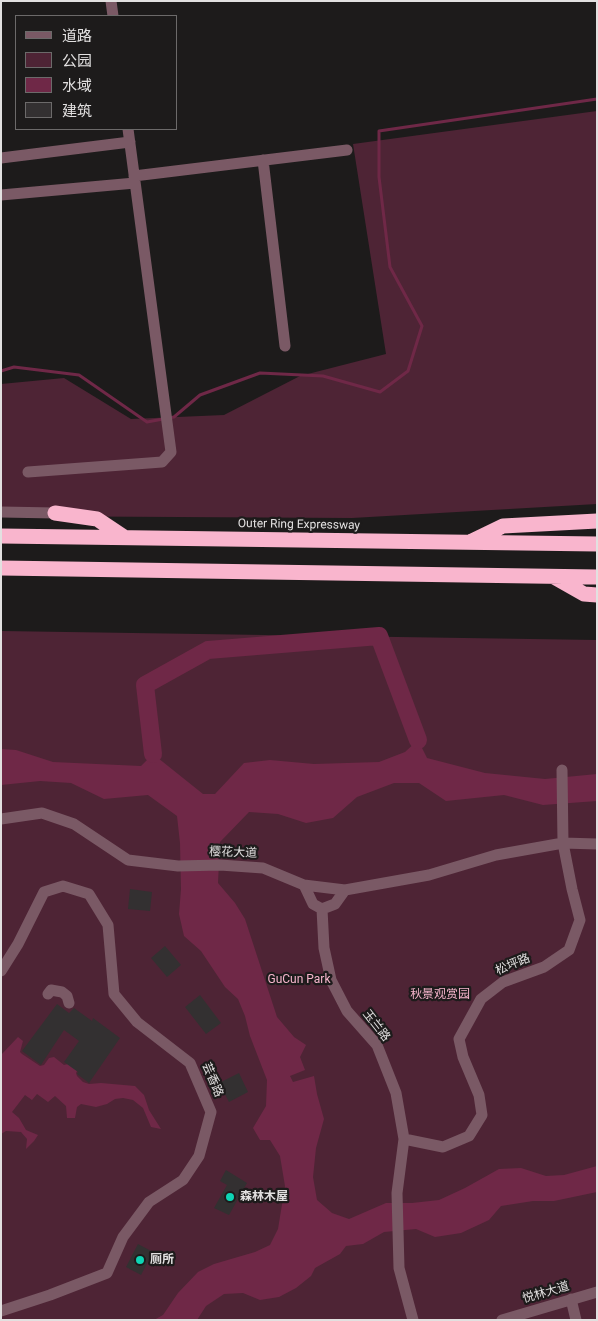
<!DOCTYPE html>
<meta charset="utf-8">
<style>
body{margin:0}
#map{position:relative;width:598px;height:1321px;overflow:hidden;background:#1d1b1b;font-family:Roboto,"Noto Sans SC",sans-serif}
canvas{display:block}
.frame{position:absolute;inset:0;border:2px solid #e2e0e0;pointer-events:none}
.legend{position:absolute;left:15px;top:15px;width:162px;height:115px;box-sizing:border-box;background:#1d1b1b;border:1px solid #6c6a6a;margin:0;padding:6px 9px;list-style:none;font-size:15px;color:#e2e0e0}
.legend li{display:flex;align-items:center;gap:10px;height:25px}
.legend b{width:25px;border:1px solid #6c6a6a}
</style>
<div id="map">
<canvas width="598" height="1321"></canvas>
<div class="frame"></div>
<ul class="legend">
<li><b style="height:6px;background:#7a5965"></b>道路</li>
<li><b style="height:14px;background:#4e2435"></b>公园</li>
<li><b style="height:14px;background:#6f2847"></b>水域</li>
<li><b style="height:14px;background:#333031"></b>建筑</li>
</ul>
</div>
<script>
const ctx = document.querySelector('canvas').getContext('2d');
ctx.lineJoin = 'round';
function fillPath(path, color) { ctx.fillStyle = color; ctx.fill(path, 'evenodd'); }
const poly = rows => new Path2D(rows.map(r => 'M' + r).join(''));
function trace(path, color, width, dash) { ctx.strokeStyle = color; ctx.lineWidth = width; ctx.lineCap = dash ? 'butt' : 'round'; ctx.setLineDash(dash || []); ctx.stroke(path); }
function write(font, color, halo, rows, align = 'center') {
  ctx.font = font + ' Roboto,"Noto Sans SC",sans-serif'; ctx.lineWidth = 4.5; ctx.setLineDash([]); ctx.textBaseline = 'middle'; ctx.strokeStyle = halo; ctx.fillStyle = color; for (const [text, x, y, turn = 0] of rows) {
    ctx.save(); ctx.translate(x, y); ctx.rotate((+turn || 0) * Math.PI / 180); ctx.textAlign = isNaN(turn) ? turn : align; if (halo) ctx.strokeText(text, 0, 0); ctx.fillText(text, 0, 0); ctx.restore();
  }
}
const green = poly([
 [597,111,597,504,352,518,1,516,1,384,64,378,131,419,224,415,300,376,386,354,353,144],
 [1,631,597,640,597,1320,1,1320]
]);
const water = poly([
 [418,740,427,758,485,773,545,779,597,774,597,801,543,805,504,795,446,801,419,783,394,783,357,797,333,818,306,823,278,814,249,812,220,842,218,883,235,903,245,919,277,1017,294,1037,306,1045,300,1057,305,1070,290,1076,293,1082,314,1076,317,1094,324,1119,316,1148,313,1177,317,1200,332,1213,349,1219,386,1203,412,1203,439,1200,465,1188,499,1169,521,1168,546,1176,564,1175,597,1166,597,1192,554,1201,533,1201,501,1206,489,1220,461,1233,435,1237,416,1229,384,1232,363,1244,346,1246,340,1254,315,1268,311,1276,296,1288,279,1297,260,1300,243,1293,224,1294,206,1306,197,1320,154,1320,163,1315,178,1293,198,1272,214,1264,255,1252,270,1245,278,1229,285,1186,280,1156,270,1140,260,1140,253,1128,266,1106,267,1080,250,1036,245,1016,238,999,225,987,201,951,184,936,179,914,181,889,180,843,177,816,148,795,104,799,71,783,40,781,1,785,1,749,16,750,53,762,141,766,153,754,203,794,215,794,244,763,270,760,314,764,379,762,405,752],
 [18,1037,23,1041,20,1052,22,1054,40,1066,44,1065,49,1058,54,1057,64,1065,68,1064,79,1067,76,1073,77,1076,83,1082,89,1084,101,1083,135,1086,144,1095,149,1110,161,1129,151,1127,143,1108,133,1100,123,1098,115,1099,107,1104,96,1107,81,1104,77,1107,75,1118,67,1118,66,1106,55,1096,48,1102,37,1094,32,1100,25,1095,12,1112,19,1118,26,1130,38,1135,34,1141,26,1149,27,1139,21,1132,6,1131,1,1134,1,1055]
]);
const stream = poly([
 [1,371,14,367,79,375,147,422,174,417,200,395,260,373,323,376,380,392,408,371,422,326,390,267,379,177,379,131,597,99]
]);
const river = poly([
 [153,754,145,685,208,650,379,636,418,740]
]);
const building = poly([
 [130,889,152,892,150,911,128,909],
 [165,946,181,965,167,977,151,958],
 [200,995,221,1023,206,1034,185,1007],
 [57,1004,69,1013,74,1008,92,1021,93,1018,120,1038,89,1083,77,1074,78,1072,64,1062,79,1041,64,1030,41,1065,22,1051],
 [239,1073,248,1092,229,1102,219,1083],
 [226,1170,247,1183,229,1215,214,1208,227,1185,220,1181],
 [138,1244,153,1252,141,1275,126,1267]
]);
const minor = poly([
 [111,1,113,16],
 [1,158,130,142],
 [263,160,285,346],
 [134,176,347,150],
 [1,195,135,183],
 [28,472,162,462,171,452,128,129],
 [1,512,55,513],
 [1,819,42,813,74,824,128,860,178,866,220,865,263,868,304,885,313,904,322,909,335,904,345,890,429,875,496,855,563,843,597,844],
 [304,885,345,890],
 [322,909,324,948,331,980,347,1011,377,1045,396,1093,404,1139,397,1193,399,1268,413,1320],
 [1,971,18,944,44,892,63,886,89,894,108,925,114,994,137,1022,190,1063,211,1112,199,1156,183,1180,149,1202,123,1237,107,1273,50,1295,1,1311],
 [48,994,51,990,62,992,67,996,69,1003],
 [404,1139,443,1147,469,1136,482,1115,479,1095,463,1057,459,1039,481,999,503,982,544,967,569,950,580,920,572,889,563,843,562,770],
 [571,1299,576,1320],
 [502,1320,597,1292]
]);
const highway = poly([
 [55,513,97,519,124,537],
 [1,536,597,544],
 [472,541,503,526,597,521],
 [1,568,597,577],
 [554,577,584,594,597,595]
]);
const markers = [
 [230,1197,5,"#0ed5b4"],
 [140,1260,5,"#0ed5b4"]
];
const streetNames = [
 ["Outer Ring Expressway",299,525,1],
 ["樱花大道",233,853,2],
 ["松坪路",513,965,-23],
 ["玉兰路",376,1026,52],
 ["芸香路",212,1080,67],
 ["悦林大道",546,1293,-16]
];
const parkNames = [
 ["GuCun Park",299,980],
 ["秋景观赏园",440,995]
];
const poiNames = [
 ["森林木屋",240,1197],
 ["厕所",150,1260]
];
fillPath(green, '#4e2435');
fillPath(water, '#6f2847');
trace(stream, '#6f2847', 3);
trace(river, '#6f2847', 18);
fillPath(building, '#333031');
trace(minor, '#7a5965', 11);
trace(highway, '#f9b5cd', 15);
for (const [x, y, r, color] of markers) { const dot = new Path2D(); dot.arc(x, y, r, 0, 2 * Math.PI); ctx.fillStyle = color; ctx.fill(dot); trace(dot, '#1d1b1b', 2); }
write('12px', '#e2e0e0', '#1d1b1b', streetNames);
write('12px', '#f6b5cc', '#1d1b1b', parkNames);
write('bold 12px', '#e2e0e0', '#1d1b1b', poiNames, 'left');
</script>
